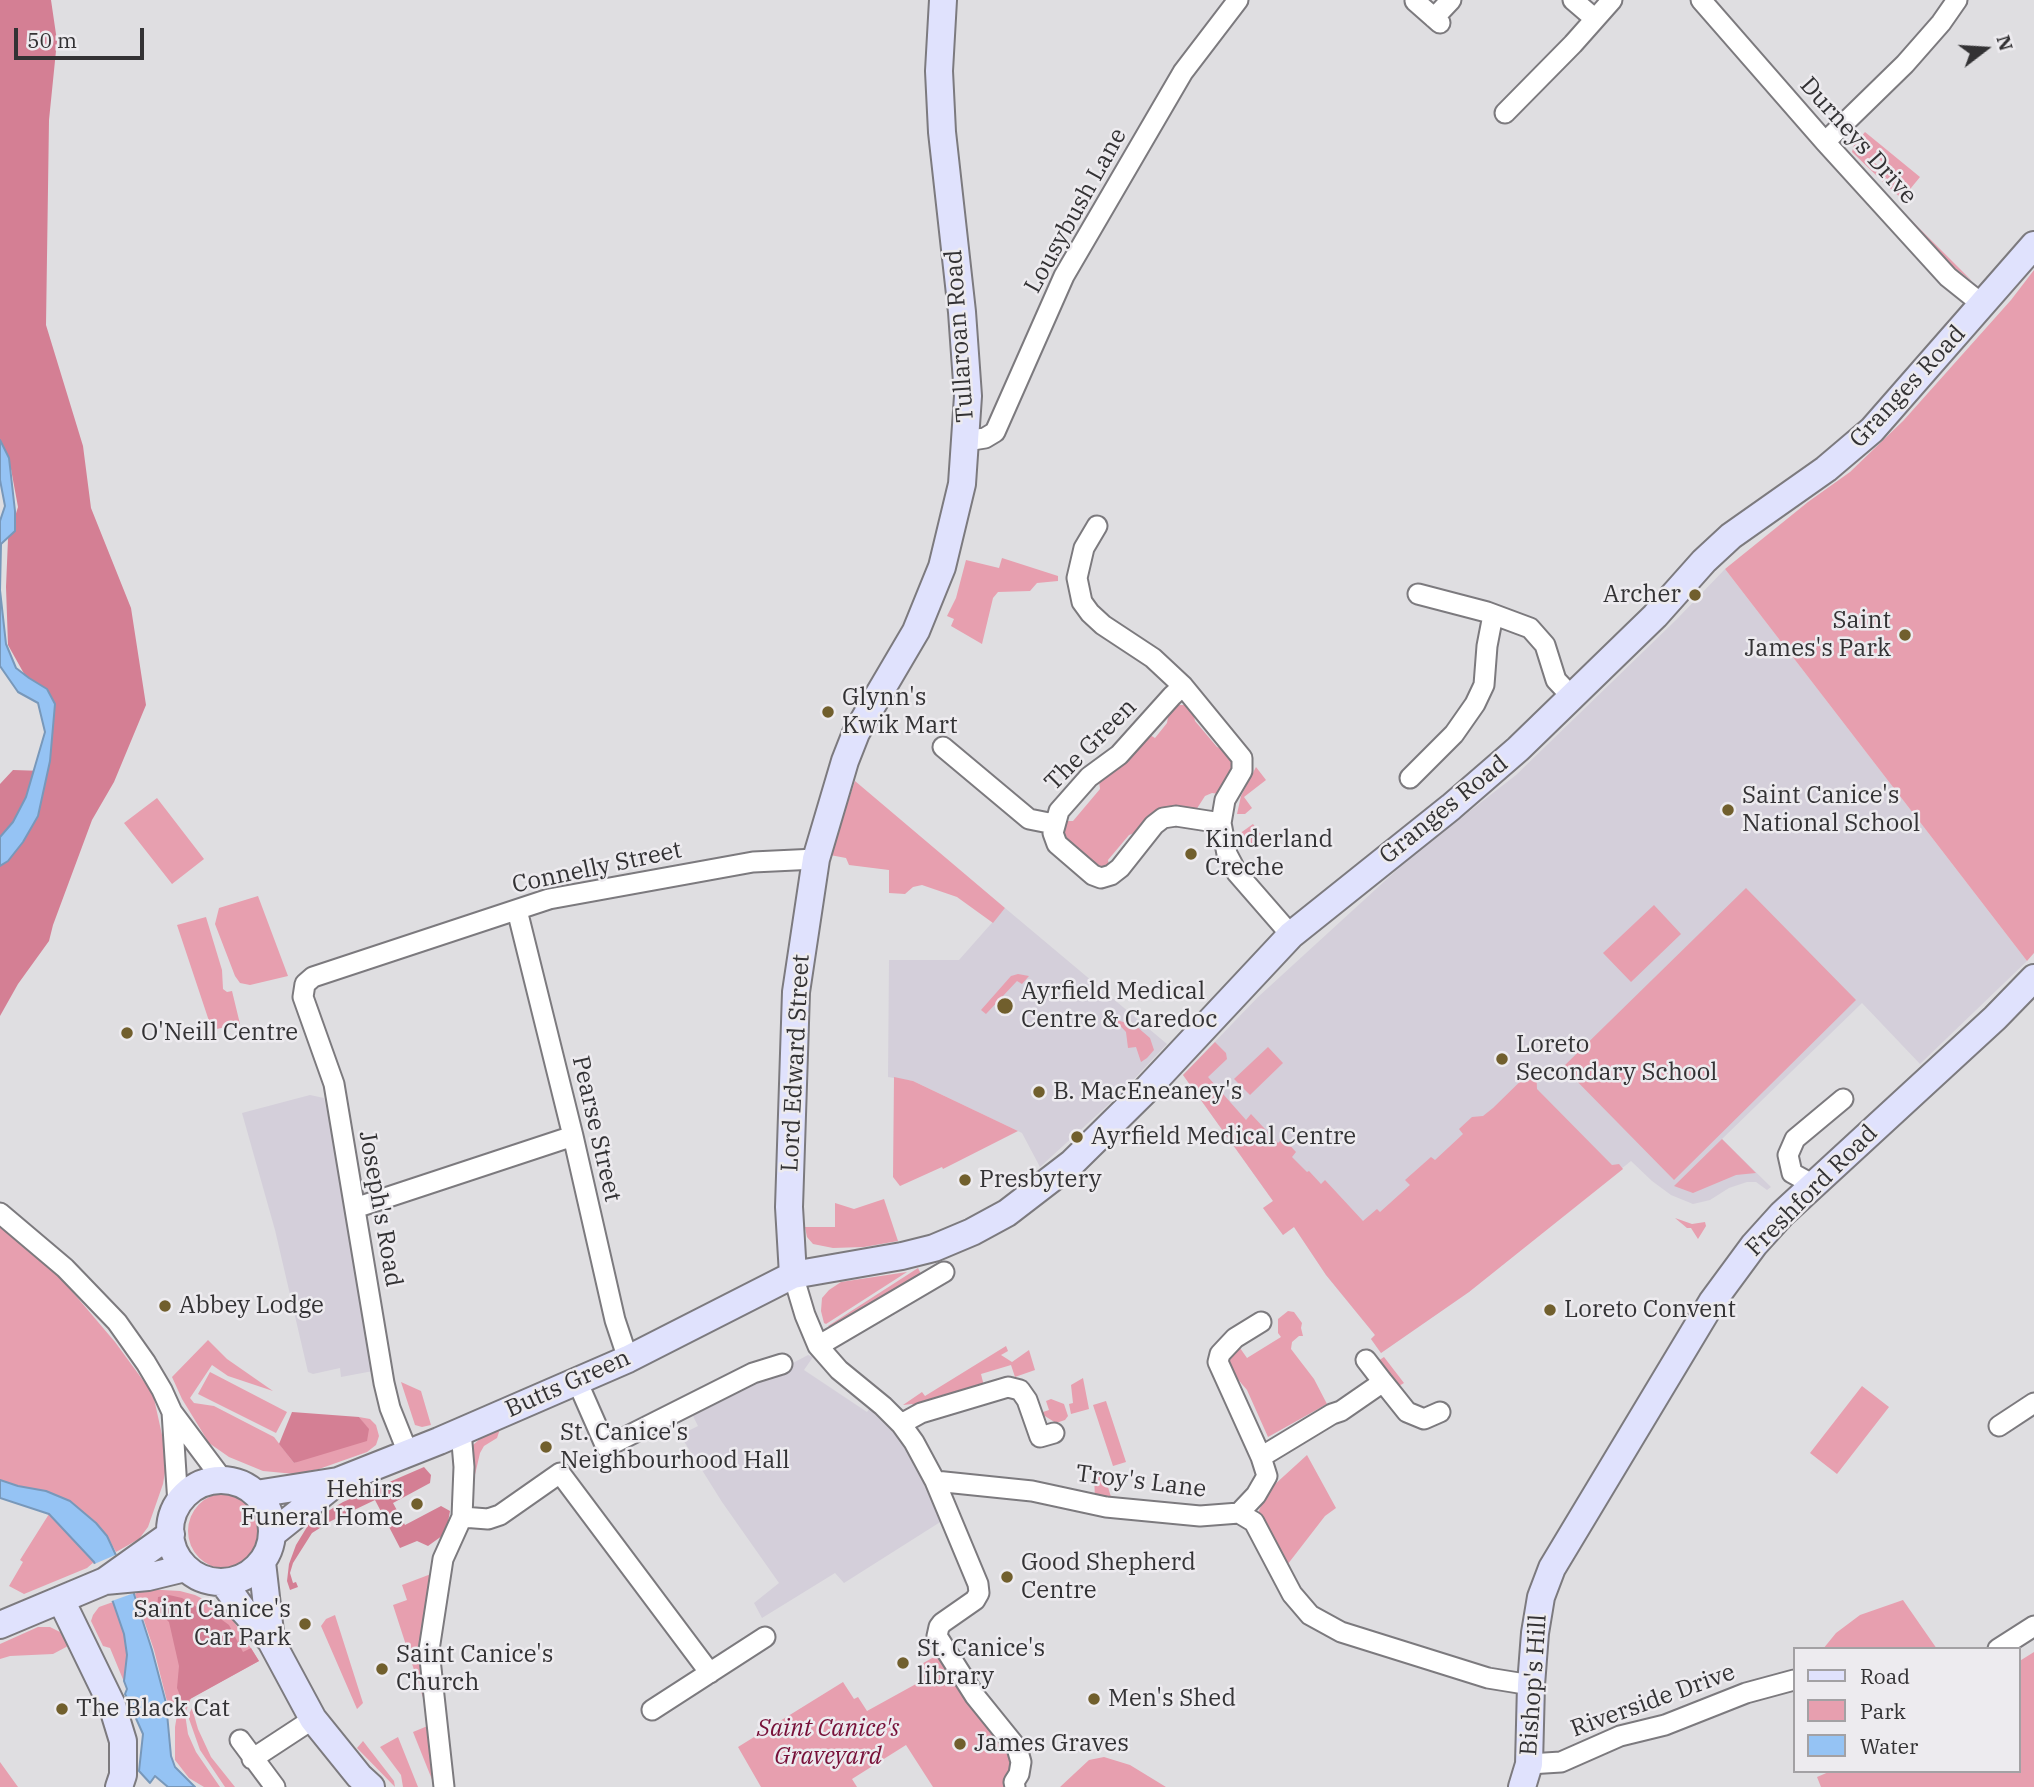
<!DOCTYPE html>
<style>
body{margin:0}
#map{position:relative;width:2034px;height:1787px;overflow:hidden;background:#dfdee1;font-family:"IBM Plex Serif",serif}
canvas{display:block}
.legend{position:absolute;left:1793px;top:1647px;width:228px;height:126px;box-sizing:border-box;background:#edebef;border:2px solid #a3a1a4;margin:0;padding:9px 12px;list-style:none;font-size:21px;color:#333234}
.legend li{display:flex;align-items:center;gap:14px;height:35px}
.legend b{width:35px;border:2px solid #a3a1a4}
.north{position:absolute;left:1950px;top:14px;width:70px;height:70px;-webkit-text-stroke:5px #edebef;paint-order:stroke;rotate:73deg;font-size:19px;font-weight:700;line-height:28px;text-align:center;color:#333234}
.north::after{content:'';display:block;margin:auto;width:24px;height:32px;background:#333234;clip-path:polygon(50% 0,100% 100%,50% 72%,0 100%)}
.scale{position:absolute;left:14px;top:28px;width:130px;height:32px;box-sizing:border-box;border:4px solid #333234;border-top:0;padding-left:9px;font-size:21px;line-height:24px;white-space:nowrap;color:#333234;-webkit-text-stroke:5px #edebef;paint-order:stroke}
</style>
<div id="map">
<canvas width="2034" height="1787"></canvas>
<ul class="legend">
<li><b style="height:9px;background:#e0e2fd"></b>Road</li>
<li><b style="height:19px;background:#e79faf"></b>Park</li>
<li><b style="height:19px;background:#95c3f4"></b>Water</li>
</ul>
<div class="north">N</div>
<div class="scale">50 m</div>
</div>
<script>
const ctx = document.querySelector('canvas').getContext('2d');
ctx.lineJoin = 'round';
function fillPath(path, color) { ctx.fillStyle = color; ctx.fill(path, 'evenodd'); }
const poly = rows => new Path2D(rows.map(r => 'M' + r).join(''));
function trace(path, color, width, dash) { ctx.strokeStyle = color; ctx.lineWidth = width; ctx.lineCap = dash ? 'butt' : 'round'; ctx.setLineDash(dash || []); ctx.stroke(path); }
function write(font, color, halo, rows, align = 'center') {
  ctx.font = font + ' "IBM Plex Serif",serif'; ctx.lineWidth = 5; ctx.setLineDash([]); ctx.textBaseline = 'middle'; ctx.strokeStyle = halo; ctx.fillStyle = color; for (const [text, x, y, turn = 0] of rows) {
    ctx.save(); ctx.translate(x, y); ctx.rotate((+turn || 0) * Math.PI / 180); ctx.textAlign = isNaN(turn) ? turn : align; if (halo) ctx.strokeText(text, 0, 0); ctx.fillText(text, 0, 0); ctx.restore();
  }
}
const built = poly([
 [1725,569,2027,961,1920,1064,1862,1003,1722,1139,1771,1187,1767,1190,1756,1182,1747,1182,1729,1188,1710,1200,1693,1204,1671,1195,1652,1181,1631,1161,1469,1292,1381,1353,1371,1339,1375,1335,1326,1275,1294,1227,1283,1235,1263,1208,1273,1201,1183,1075,1258,997,1411,857,1516,775,1676,620],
 [1005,908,1167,1044,1121,1093,1040,1167,1022,1133,913,1081,888,1077,889,960,959,960],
 [310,1095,324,1098,338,1158,373,1371,341,1377,340,1368,313,1374,308,1372,275,1230,242,1113],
 [808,1355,813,1357,804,1370,867,1412,875,1401,902,1432,945,1519,844,1583,835,1573,762,1618,754,1603,779,1583,722,1502,680,1435,698,1426,693,1416]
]);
const green = poly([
 [1865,132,1920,177,1902,199,1880,179,1889,169,1878,158,1874,162,1882,170,1877,176,1852,152,1854,145],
 [1899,208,1972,281,1951,265],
 [2034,270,2034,953,2027,961,1725,569,1808,502,1850,472,1903,421,2011,300],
 [1002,558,1058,576,1058,581,1037,583,1030,591,998,592,993,598,982,644,951,626,954,619,947,616,956,598,966,560,999,568],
 [1175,705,1187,705,1193,710,1195,721,1217,747,1230,751,1236,763,1219,794,1212,793,1205,796,1196,810,1129,835,1108,860,1109,865,1102,870,1065,839,1063,828,1065,821,1073,821,1100,789,1099,781,1110,772,1125,764,1150,735,1155,738,1167,723,1169,711],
 [1256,767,1266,780,1244,797,1252,808,1245,814,1237,814,1241,796],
 [855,781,1005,908,993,923,957,897,922,885,913,887,905,894,889,893,889,870,849,865,846,858,830,855],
 [157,798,204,859,172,884,124,823],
 [1253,824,1262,836,1244,849,1239,834],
 [1746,888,1856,1000,1674,1180,1563,1067],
 [258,896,288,976,250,985,240,983,235,976,215,924,219,908],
 [1654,905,1681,934,1631,982,1603,953],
 [206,917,222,970,223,989,227,992,232,991,240,1024,212,1030,177,925],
 [1018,974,1029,976,1022,984,1017,981,986,1014,981,1010,1011,976],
 [1114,1015,1120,1021,1136,1026,1150,1038,1154,1050,1147,1058,1141,1062,1136,1047,1128,1048,1126,1032,1112,1017],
 [1215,1042,1226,1053,1227,1059,1208,1077,1246,1120,1251,1114,1278,1143,1283,1138,1296,1152,1292,1157,1307,1172,1309,1171,1321,1184,1325,1180,1363,1221,1377,1209,1380,1212,1410,1185,1405,1180,1431,1157,1435,1160,1463,1134,1459,1129,1472,1117,1483,1116,1493,1108,1536,1066,1537,1089,1612,1165,1619,1164,1623,1169,1469,1292,1381,1353,1371,1339,1375,1335,1326,1275,1294,1227,1283,1235,1263,1208,1273,1201,1183,1075],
 [1268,1047,1283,1063,1250,1095,1234,1079],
 [894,1077,913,1081,1018,1131,943,1169,942,1167,900,1186,893,1177],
 [1722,1139,1756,1173,1736,1175,1693,1193,1674,1186],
 [884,1199,898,1241,864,1247,833,1248,813,1244,807,1237,805,1227,835,1227,835,1203,854,1209],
 [1675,1218,1692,1224,1705,1222,1706,1226,1698,1239,1691,1228,1687,1228],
 [0,1223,59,1276,115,1342,153,1394,164,1444,166,1466,163,1484,148,1527,139,1539,116,1552,107,1536,46,1491,18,1486,0,1480],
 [918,1268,922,1276,831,1328,828,1326],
 [907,1272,826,1324,824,1323,821,1311,822,1298,829,1290,841,1282],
 [1288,1311,1294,1312,1302,1323,1301,1328,1303,1336,1299,1336,1292,1342,1291,1349,1314,1379,1327,1404,1268,1437,1247,1390,1230,1370,1227,1364,1228,1356,1240,1348,1247,1358,1281,1337,1278,1333,1278,1319],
 [208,1340,227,1359,273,1391,228,1376,212,1365,190,1398,194,1403,214,1406,274,1437,294,1463,368,1429,359,1417,370,1419,376,1425,379,1436,376,1445,367,1452,319,1469,295,1474,263,1471,229,1457,209,1443,182,1399,172,1377],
 [1006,1346,1008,1351,1001,1355,1012,1362,1029,1350,1035,1370,1015,1377,1011,1365,981,1374,984,1386,919,1408,912,1404,903,1405,922,1392,925,1396],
 [1384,1357,1404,1383,1399,1386,1378,1361],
 [210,1372,287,1412,276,1433,198,1394],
 [1083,1378,1089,1409,1071,1414,1069,1404,1073,1403,1071,1385],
 [401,1382,421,1391,431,1425,422,1427,415,1425],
 [1862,1386,1889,1407,1837,1474,1810,1453],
 [1051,1399,1064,1404,1068,1416,1065,1420,1056,1423,1040,1413,1049,1410,1046,1401],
 [1106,1401,1126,1462,1113,1466,1093,1405],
 [500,1429,497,1438,484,1446,480,1453,474,1479,471,1455,473,1445,482,1437],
 [1307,1455,1336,1508,1325,1516,1284,1569,1257,1516,1265,1495,1273,1486],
 [1104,1474,1111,1497,1105,1500,1095,1498,1094,1477],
 '188 1531a38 38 0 1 1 76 0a38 38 0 1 1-76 0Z',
 [49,1514,94,1562,87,1568,24,1594,9,1586,23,1562,20,1560],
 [431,1574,422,1642,427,1710,393,1605,407,1600,402,1585],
 [145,1589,180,1591,195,1595,215,1605,229,1614,259,1661,191,1698,185,1714,188,1734,196,1752,220,1787,204,1787,189,1778,175,1760,175,1727,178,1709,181,1704,169,1709,154,1650,135,1594],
 [1903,1600,1937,1649,1823,1649,1836,1633,1860,1615],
 [113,1602,143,1662,125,1694,127,1689,110,1648,103,1646,91,1621,93,1615,99,1607],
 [335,1615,363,1703,357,1709,321,1626,326,1619],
 [38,1627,50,1627,60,1632,68,1646,53,1654,10,1656,0,1659,0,1644],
 [2034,1652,2034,1787,1821,1787,1817,1777,1831,1771,2018,1771,2018,1662],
 [941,1653,1014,1755,1007,1787,933,1787,906,1745,852,1779,857,1787,761,1787,738,1747,843,1682,854,1699,858,1697,867,1711,925,1679,918,1666],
 [192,1708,198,1729,211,1757,235,1787,225,1787,200,1750,188,1716],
 [430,1725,435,1787,413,1732],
 [398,1737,418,1787,403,1787,401,1775,380,1747],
 [363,1741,394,1781,395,1787,357,1748],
 [1104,1757,1130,1765,1166,1787,1060,1787,1089,1760],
 [0,1762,18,1787,0,1787]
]);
const forest = poly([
 [0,0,51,0,57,41,49,120,46,325,83,446,91,508,131,608,146,705,114,782,92,820,53,925,49,941,18,984,0,1016,0,784,13,770,44,771,53,708,27,679,8,645,6,587,8,539,18,507,11,469,0,450],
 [292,1412,359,1417,369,1429,367,1441,294,1463,279,1444],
 [424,1467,431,1475,430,1483,393,1503,405,1525,441,1506,450,1511,446,1533,428,1546,417,1541,400,1548,375,1500,331,1521,312,1533,293,1563,290,1573,293,1583,296,1582,298,1587,290,1590,287,1581,289,1564,296,1545,310,1522,343,1502],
 [169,1595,182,1598,210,1615,218,1617,229,1625,243,1652,251,1648,259,1661,183,1703,177,1688,179,1666,169,1622,157,1610,158,1597]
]);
const water = poly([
 [0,440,9,458,15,511,15,531,1,544,0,590,6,644,16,668,29,678,47,689,55,704,50,761,38,816,23,842,8,861,0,866,0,837,13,822,26,797,45,732,38,703,18,692,0,666,0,521,5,506,0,480,0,440],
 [0,1480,18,1486,46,1491,70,1501,96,1523,107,1536,134,1594,152,1650,166,1703,171,1756,175,1767,195,1787,168,1787,155,1776,150,1783,139,1771,143,1734,125,1694,127,1689,124,1681,127,1655,124,1634,113,1602,94,1562,49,1514,0,1498,0,1480]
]);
const pier = poly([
 [120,1553,137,1592,109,1602,92,1565]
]);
const street = poly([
 [1573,0,1594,18],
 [1701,0,1825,142,1948,277,1983,305],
 [1415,1,1440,23],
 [1434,18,1451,0],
 [1505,113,1573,44,1612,0],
 [1825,142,1905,64,1941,23,1957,0],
 [966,441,985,438,995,432,1064,276,1183,72,1238,0],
 [1097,526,1084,548,1077,578,1082,602,1090,613,1103,625,1153,658,1183,686,1242,758,1242,771,1225,800,1221,823],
 [1418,594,1487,612,1530,628,1545,645,1556,680,1572,697],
 [1183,686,1172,696,1119,755,1089,777,1059,811,1053,833,1057,844,1093,875,1101,878,1111,875,1120,868,1154,825,1163,818,1176,816,1221,823,1227,854,1237,873,1291,935],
 [943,747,1029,819,1054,824],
 [1410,778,1454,734,1475,704,1484,685,1487,646,1493,615],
 [517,910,573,1136,615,1320,628,1359],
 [1812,1184,1792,1173,1788,1155,1795,1139,1843,1099],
 [355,1208,573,1136],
 [0,1213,65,1268,117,1322,146,1363,162,1390,172,1412,223,1480],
 [793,1275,805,1315,818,1346,839,1370,883,1406,901,1424,914,1442,935,1481,978,1584,979,1593,975,1600,942,1623,939,1627,937,1636,975,1696,1017,1748,1021,1762,1019,1774,1014,1782,1015,1787],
 [818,1346,944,1272],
 [1366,1360,1383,1382],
 [577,1381,606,1447,753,1373,782,1364],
 [172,1412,178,1504],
 [901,1424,921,1413,1008,1387,1020,1390,1027,1400,1040,1437,1054,1433],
 [1999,1426,2034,1403],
 [408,1453,390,1408,384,1383,334,1084,303,997,305,984,313,977,549,899,753,862,816,859],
 [1261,1457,1332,1414,1341,1411,1383,1382,1407,1412,1424,1419,1440,1412],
 [935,1481,1032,1491,1106,1507,1200,1516,1239,1513,1254,1522,1292,1594,1310,1615,1341,1632,1488,1678,1531,1685],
 [1239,1513,1256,1495,1267,1476,1261,1457,1218,1362,1220,1354,1235,1338,1261,1322],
 [462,1517,488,1519,500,1515,560,1473,710,1673],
 [1998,1649,2034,1626],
 [652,1710,765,1637],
 [240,1740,275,1787],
 [252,1759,313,1719],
 [1529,1764,1561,1762,1620,1736,1665,1725,1746,1693,1794,1680],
 [444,1787,429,1650,443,1559,462,1517,464,1467,461,1431]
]);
const secondary = poly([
 [793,1275,789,1207,796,992,816,859,845,761,856,733,916,631,942,567,962,484,968,396,962,312,942,132,939,71,943,0],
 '170 1531a51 51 0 1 1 102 0a51 51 0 1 1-102 0Z',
 [256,1494,338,1481,439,1441,628,1359,793,1275,902,1256,934,1248,972,1232,1007,1213,1072,1163,1146,1090,1291,935,1451,807,1518,749,1655,616,1704,561,1731,536,1826,469,1872,430,2034,245],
 [272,1534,337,1482],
 [262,1562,271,1641],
 [105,1581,148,1577,185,1568],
 [223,1582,243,1610,271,1641,313,1719,359,1776,371,1787],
 [61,1600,112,1705,123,1741,123,1775,119,1787],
 [0,1625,105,1581,171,1534],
 [1522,1787,1529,1764,1531,1685,1535,1633,1541,1597,1552,1568,1712,1302,1754,1245,1782,1214,1995,1018,2034,978]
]);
const markers = [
 [1695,595,7,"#715f2d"],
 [1905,635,7,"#715f2d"],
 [828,712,7,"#715f2d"],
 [1728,810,7,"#715f2d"],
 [1191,854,7,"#715f2d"],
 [1005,1006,9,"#715f2d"],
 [127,1033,7,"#715f2d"],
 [1502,1059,7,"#715f2d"],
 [1039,1092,7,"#715f2d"],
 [1077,1137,7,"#715f2d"],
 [965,1180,7,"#715f2d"],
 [165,1306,7,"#715f2d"],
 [1550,1310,7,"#715f2d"],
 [546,1447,7,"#715f2d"],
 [417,1504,7,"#715f2d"],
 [1007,1577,7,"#715f2d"],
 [305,1624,7,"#715f2d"],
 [903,1663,7,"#715f2d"],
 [382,1669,7,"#715f2d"],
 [1094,1699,7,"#715f2d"],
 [62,1709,7,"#715f2d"],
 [960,1744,7,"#715f2d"]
];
const streetNames = [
 ["Durneys Drive",1858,141,48],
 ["Lousybush Lane",1076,211,-61],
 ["Tullaroan Road",960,336,-94],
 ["Granges Road",1908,387,-47],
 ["The Green",1091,745,-45],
 ["Granges Road",1444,810,-39],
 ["Connelly Street",597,868,-12],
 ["Lord Edward Street",796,1063,-87],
 ["Pearse Street",596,1129,77],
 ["Freshford Road",1812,1191,-45],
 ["Joseph's Road",380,1209,80],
 ["Butts Green",568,1384,-24],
 ["Troy's Lane",1141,1482,7],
 ["Bishop's Hill",1534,1685,-86],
 ["Riverside Drive",1653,1701,-20]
];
const poiNames = [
 ["Archer",1681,595,"right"],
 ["Saint",1891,621,"right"],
 ["James's Park",1891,649,"right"],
 ["Glynn's",842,698],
 ["Kwik Mart",842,726],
 ["Saint Canice's",1742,796],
 ["National School",1742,824],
 ["Kinderland",1205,840],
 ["Creche",1205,868],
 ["Ayrfield Medical",1021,992],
 ["Centre & Caredoc",1021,1020],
 ["O'Neill Centre",141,1033],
 ["Loreto",1516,1045],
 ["Secondary School",1516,1073],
 ["B. MacEneaney's",1053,1092],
 ["Ayrfield Medical Centre",1091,1137],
 ["Presbytery",979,1180],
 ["Abbey Lodge",179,1306],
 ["Loreto Convent",1564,1310],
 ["St. Canice's",560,1433],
 ["Neighbourhood Hall",560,1461],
 ["Hehirs",403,1490,"right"],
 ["Funeral Home",403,1518,"right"],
 ["Good Shepherd",1021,1563],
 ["Centre",1021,1591],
 ["Saint Canice's",291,1610,"right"],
 ["Car Park",291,1638,"right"],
 ["St. Canice's",917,1649],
 ["library",917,1677],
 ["Saint Canice's",396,1655],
 ["Church",396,1683],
 ["Men's Shed",1108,1699],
 ["The Black Cat",76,1709],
 ["James Graves",974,1744]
];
const parkNames = [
 ["Saint Canice's",828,1729],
 ["Graveyard",828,1757]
];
fillPath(built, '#d4cfda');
fillPath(green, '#e79faf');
fillPath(forest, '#d47f94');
fillPath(water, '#95c3f4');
trace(water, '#7898ba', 2);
fillPath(pier, '#dfdee1');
trace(street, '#7c7a7e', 23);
trace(secondary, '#7c7a7e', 30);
trace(street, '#fff', 19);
trace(secondary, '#e0e2fd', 26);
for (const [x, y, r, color] of markers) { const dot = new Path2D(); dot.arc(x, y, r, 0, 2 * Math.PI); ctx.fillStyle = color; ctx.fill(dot); trace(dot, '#edebef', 2.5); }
write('24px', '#333234', '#edebef', streetNames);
write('24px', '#333234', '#edebef', poiNames, 'left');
write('italic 24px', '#771038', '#edebef', parkNames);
</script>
